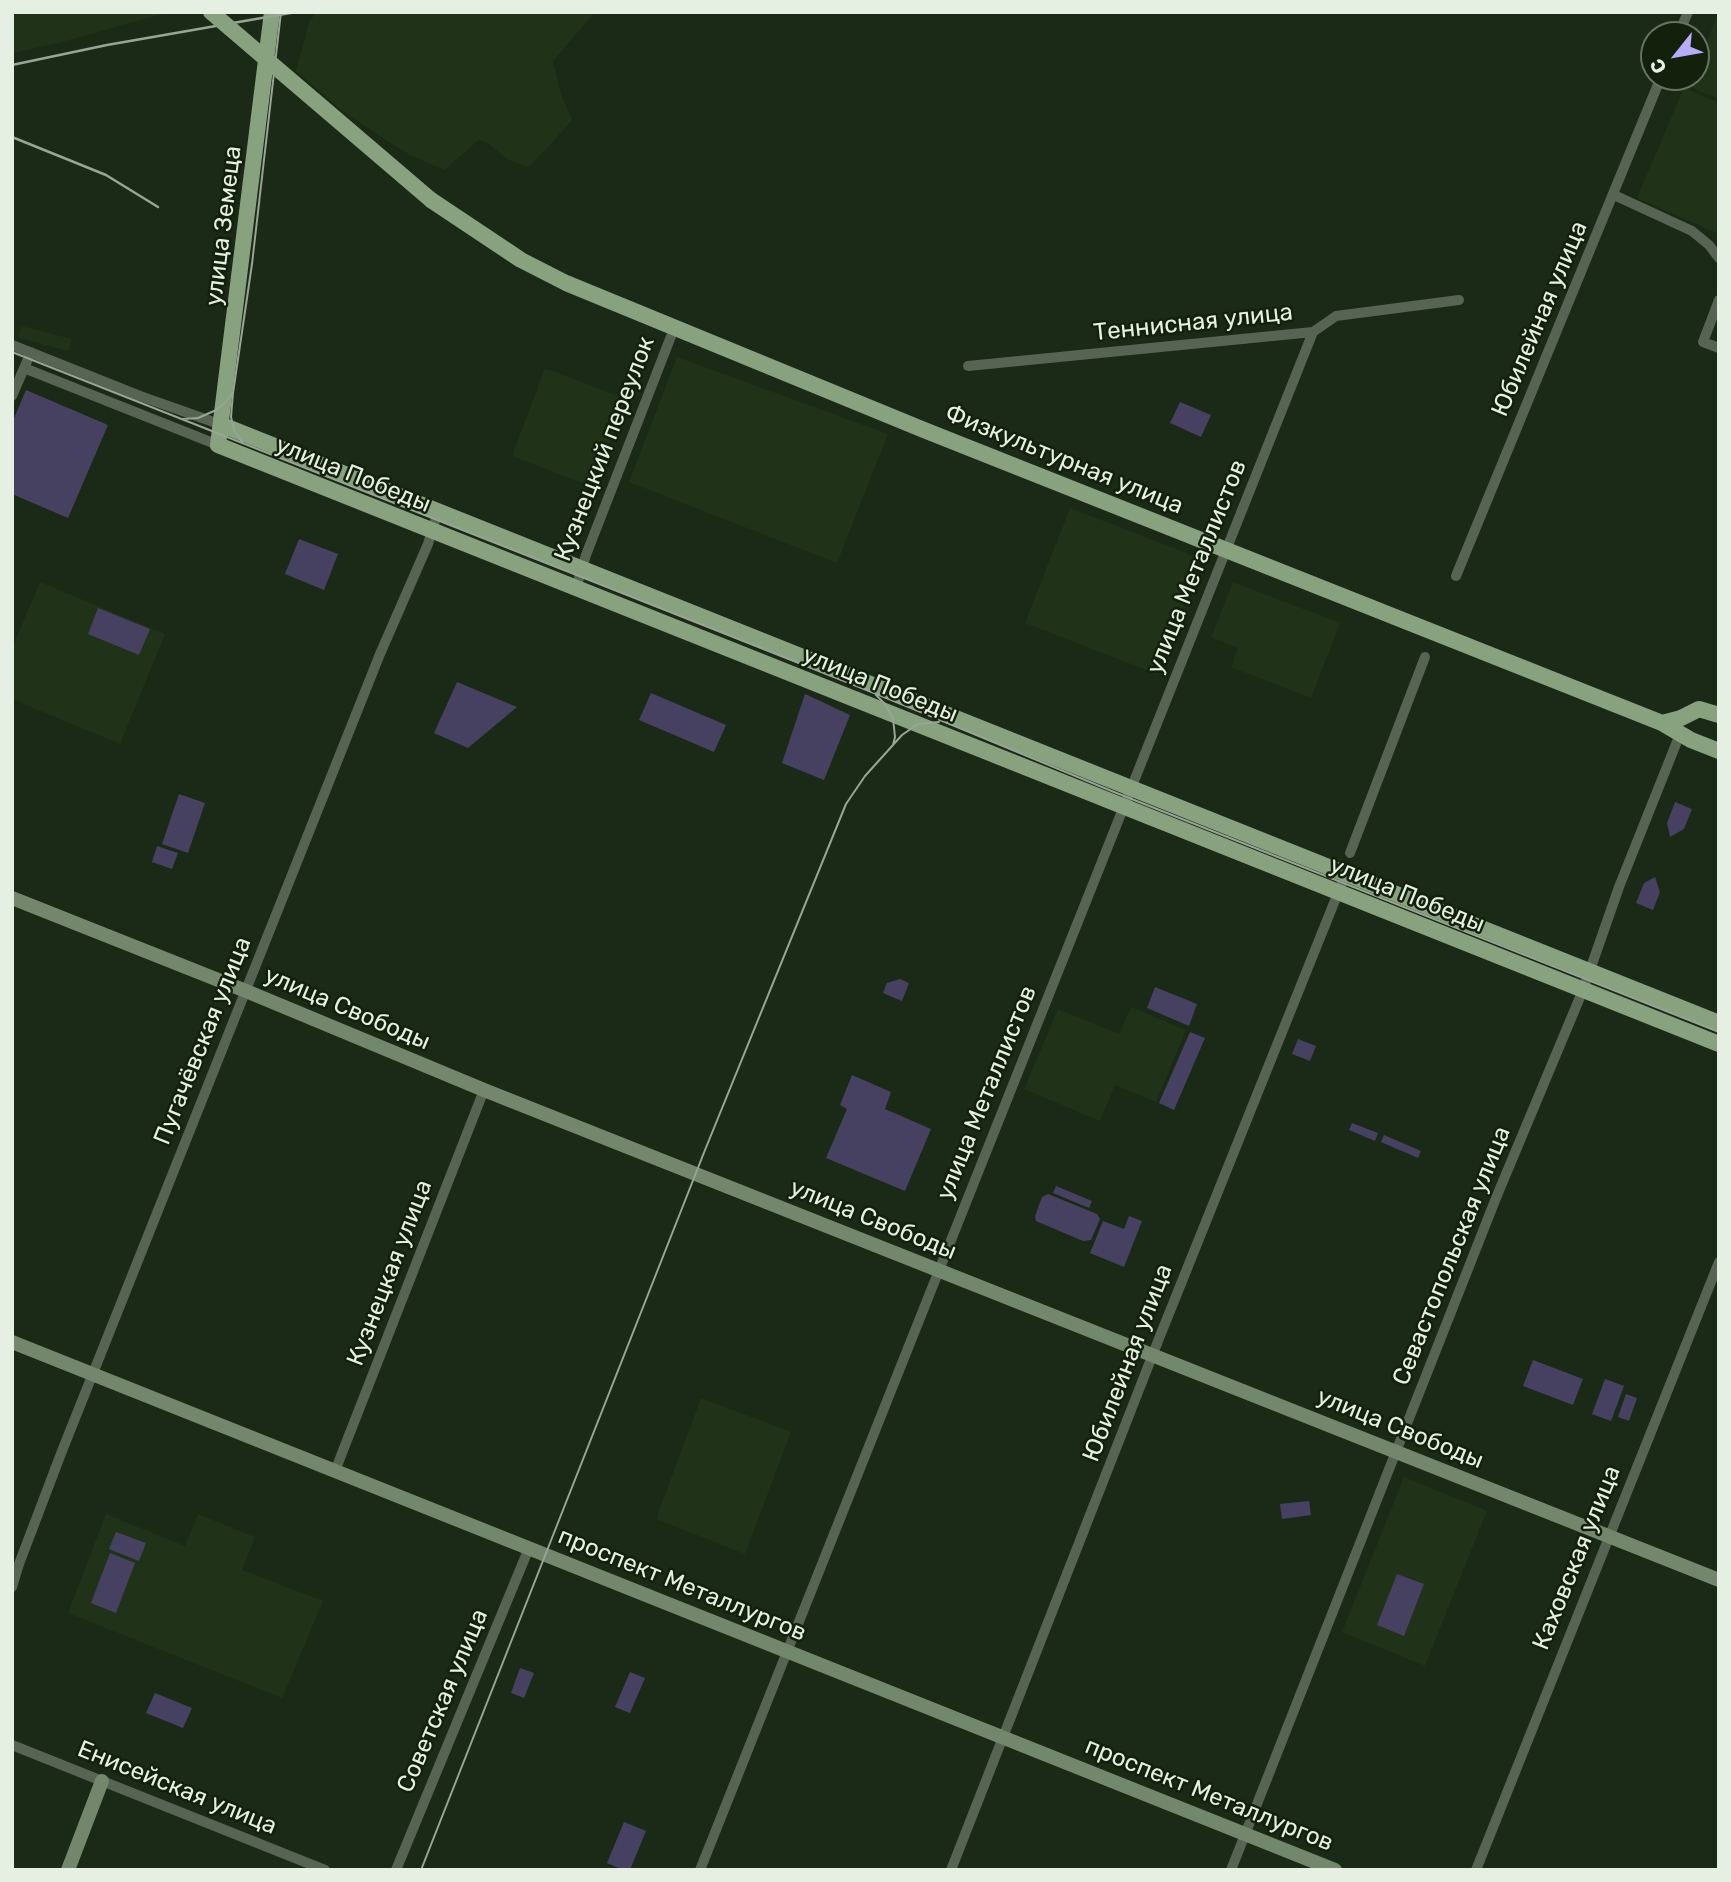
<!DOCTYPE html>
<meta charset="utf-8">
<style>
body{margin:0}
#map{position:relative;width:1731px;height:1882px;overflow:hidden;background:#1b2a16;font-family:Rubik,sans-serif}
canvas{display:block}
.frame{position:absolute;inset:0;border:14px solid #e6f0e2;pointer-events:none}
.north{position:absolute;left:1640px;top:21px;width:70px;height:70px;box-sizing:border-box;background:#12200c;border:2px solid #677362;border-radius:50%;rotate:239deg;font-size:19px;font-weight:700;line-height:28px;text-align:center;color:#e6f0e2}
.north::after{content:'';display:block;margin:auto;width:24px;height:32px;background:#b6acf8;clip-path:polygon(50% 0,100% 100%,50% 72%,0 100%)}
</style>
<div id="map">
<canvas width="1731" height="1882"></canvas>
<div class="frame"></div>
<div class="north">С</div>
</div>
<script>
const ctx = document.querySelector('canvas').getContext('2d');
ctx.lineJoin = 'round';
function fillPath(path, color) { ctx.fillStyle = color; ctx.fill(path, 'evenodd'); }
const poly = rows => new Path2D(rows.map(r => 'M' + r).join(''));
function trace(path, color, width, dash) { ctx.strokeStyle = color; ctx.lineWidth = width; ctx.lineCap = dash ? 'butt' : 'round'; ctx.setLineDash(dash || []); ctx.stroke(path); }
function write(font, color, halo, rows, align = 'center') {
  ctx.font = font + ' Rubik,sans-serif'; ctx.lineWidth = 5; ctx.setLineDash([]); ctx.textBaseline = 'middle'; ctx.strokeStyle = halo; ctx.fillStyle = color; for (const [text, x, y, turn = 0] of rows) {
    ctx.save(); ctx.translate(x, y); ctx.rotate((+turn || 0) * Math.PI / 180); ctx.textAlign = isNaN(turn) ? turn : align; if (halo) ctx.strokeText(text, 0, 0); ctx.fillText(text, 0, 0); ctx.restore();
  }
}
const built = poly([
 [12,12,169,12,58,43,12,53],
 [316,12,595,12,553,61,561,94,572,120,551,144,529,167,507,159,489,144,479,140,444,170,410,155,380,136,340,109,296,71,309,23],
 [1719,12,1719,99,1688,86,1692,77,1696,77,1696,67],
 [1684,88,1719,103,1719,234,1637,198],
 [21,326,72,339,68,351,19,338],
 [677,357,888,434,837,563,629,482],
 [545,368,626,399,593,487,512,456],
 [1070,508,1202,559,1157,674,1025,623],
 [40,582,165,634,120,744,12,699,12,648],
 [1233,582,1340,623,1311,698,1231,667,1238,648,1211,637],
 [1131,1007,1186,1030,1156,1102,1115,1085,1100,1121,1024,1089,1058,1009,1119,1034],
 [701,1398,791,1432,745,1554,656,1519],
 [1404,1477,1487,1511,1425,1666,1342,1632],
 [106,1514,185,1546,198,1514,255,1537,242,1570,323,1601,282,1698,68,1613]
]);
const green = poly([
 [26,390,108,425,68,518,12,494,12,423],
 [1180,402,1211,415,1201,437,1170,423],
 [299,539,338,554,324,590,285,574],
 [98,608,150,629,139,655,88,634],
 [457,682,517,707,468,748,434,733],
 [651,693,726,725,714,752,639,720],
 [805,694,850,715,824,780,782,763],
 [179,794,205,803,188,853,162,844],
 [1675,802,1692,809,1684,829,1670,837,1667,823],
 [157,846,178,853,172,869,152,862],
 [1655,877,1660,892,1653,910,1636,903,1644,883],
 [900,979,909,983,902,1001,883,993,887,983],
 [1155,987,1197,1004,1189,1026,1147,1008],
 [1190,1032,1205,1038,1174,1110,1159,1103],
 [1298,1039,1316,1046,1310,1061,1292,1054],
 [852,1075,891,1092,885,1109,931,1129,905,1191,826,1158,847,1109,840,1105],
 [1352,1123,1378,1133,1375,1141,1349,1130],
 [1384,1135,1421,1151,1418,1158,1381,1142],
 [1056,1186,1092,1201,1089,1208,1053,1193],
 [1048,1194,1097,1214,1100,1219,1091,1240,1083,1241,1036,1221,1035,1216,1042,1197],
 [1129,1216,1142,1221,1124,1267,1090,1253,1103,1221,1124,1229],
 [1533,1360,1583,1379,1573,1405,1523,1386],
 [1605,1379,1624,1386,1611,1421,1592,1414],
 [1626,1394,1637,1398,1629,1421,1618,1417],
 [1309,1501,1311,1515,1282,1519,1280,1504],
 [116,1532,146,1543,139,1561,109,1549],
 [110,1553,135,1563,116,1613,91,1603],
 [1397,1574,1424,1584,1404,1636,1377,1625],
 [520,1668,534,1673,524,1698,511,1693],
 [630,1672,645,1678,630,1713,615,1707],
 [155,1693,192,1708,183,1728,146,1713],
 [624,1822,646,1831,630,1870,623,1870,607,1863]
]);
const street = poly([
 [1678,35,1688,12],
 [1614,195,1692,231,1709,245,1719,258],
 [1719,300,1703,342,1719,348],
 [12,345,140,396,222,425],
 [968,366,1313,332,1336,316,1459,300],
 [24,368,218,445],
 [12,396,31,352],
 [1456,576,1661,77],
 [576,588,586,555,675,326],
 [1350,853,1425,657],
 [335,1471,484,1090],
 [12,1587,19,1564,62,1451,380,654,428,544,438,511],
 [12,1745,325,1870],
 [396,1870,529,1548],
 [700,1870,1313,332],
 [951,1870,1160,1336,1346,873],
 [1231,1870,1496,1198,1583,990,1619,887,1680,734],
 [1476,1870,1719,1262]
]);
const secondary = poly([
 [12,898,246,991,484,1090,1719,1580],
 [12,1342,1335,1870],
 [68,1870,102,1781]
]);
const primary = poly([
 [272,12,218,445,1719,1044],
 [431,200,521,260,566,283,924,430,1662,723,1691,740,1719,751],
 [222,425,1719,1023],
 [1662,723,1681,718,1699,709,1719,715]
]);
const tram = poly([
 [12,352,870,691,1114,792,1719,1032],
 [183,419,198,418,214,411,225,403,233,392],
 [243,443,234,430,231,417,233,393,252,264,281,12],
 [876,695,885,704,893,718,895,737,893,745],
 [421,1870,705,1150,846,804,865,776,902,735,918,724,939,722]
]);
const rail = poly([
 [12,65,107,45,296,12],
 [12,137,106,175,158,207]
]);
const primaryBridge = poly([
 [211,12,431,200]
]);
const streetNames = [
 ["улица Земеца",224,226,-83],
 ["Юбилейная улица",1540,319,-67],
 ["Теннисная улица",1193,323,-6],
 ["Кузнецкий переулок",605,449,-69],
 ["Физкультурная улица",1064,460,22],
 ["улица Победы",353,475,22],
 ["улица Металлистов",1197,567,-68],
 ["улица Победы",880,685,22],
 ["улица Победы",1407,895,22],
 ["улица Свободы",347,1009,23],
 ["Пугачёвская улица",203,1041,-68],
 ["улица Металлистов",987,1093,-68],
 ["улица Свободы",873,1220,22],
 ["Севастопольская улица",1452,1256,-68],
 ["Кузнецкая улица",390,1273,-69],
 ["Юбилейная улица",1128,1363,-69],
 ["улица Свободы",1400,1429,22],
 ["Каховская улица",1577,1558,-68],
 ["проспект Металлургов",682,1585,22],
 ["Советская улица",443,1701,-67],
 ["Енисейская улица",177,1788,22],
 ["проспект Металлургов",1209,1795,22]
];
fillPath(built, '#203318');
fillPath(green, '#464161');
trace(street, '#576453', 10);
trace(secondary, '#73876c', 14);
trace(primary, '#88a27f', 16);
trace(tram, '#98a494', 2);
trace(rail, '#98a494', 2.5);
trace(primaryBridge, '#88a27f', 16);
write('24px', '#e6f0e2', '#12200c', streetNames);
</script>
